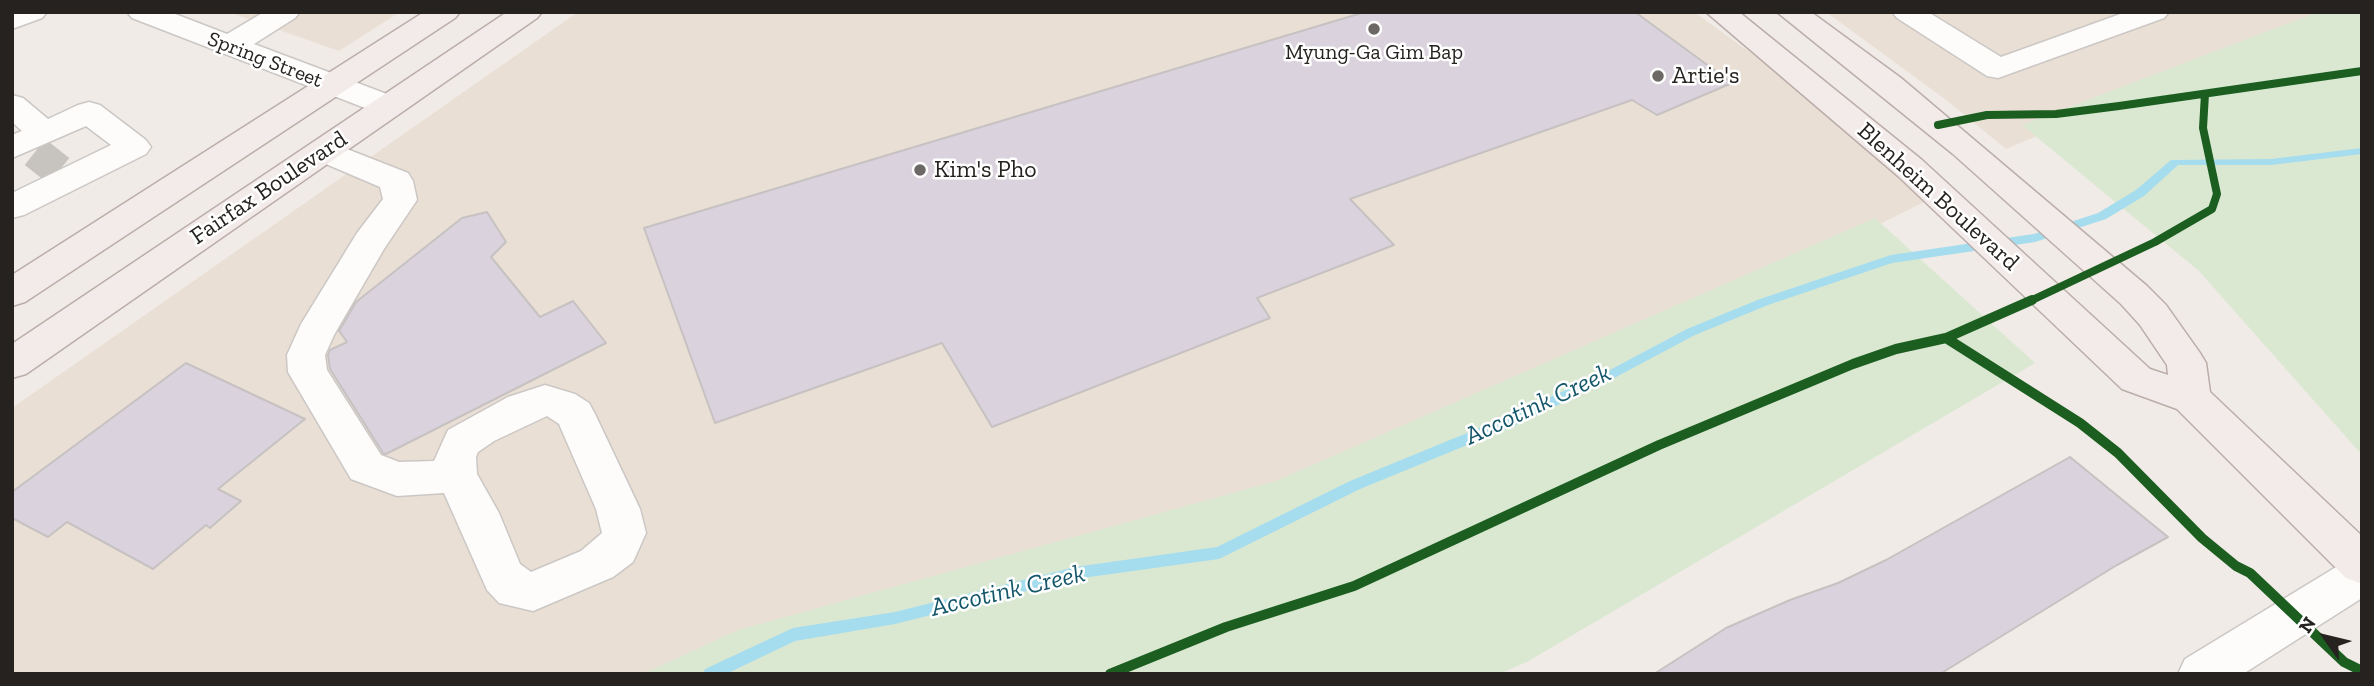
<!DOCTYPE html>
<style>
body{margin:0}
#map{position:relative;width:2374px;height:686px;overflow:hidden;background:#f0ebe6;font-family:"Zilla Slab",serif}
canvas{display:block}
.frame{position:absolute;inset:0;border:14px solid #25221f;pointer-events:none}
.north{position:absolute;left:2290px;top:602px;width:70px;height:70px;-webkit-text-stroke:5px #fff;paint-order:stroke;rotate:304deg;font-size:19px;font-weight:700;line-height:28px;text-align:center;color:#25221f}
.north::after{content:'';display:block;margin:auto;width:24px;height:32px;background:#25221f;clip-path:polygon(50% 0,100% 100%,50% 72%,0 100%)}
</style>
<div id="map">
<canvas width="2374" height="686"></canvas>
<div class="frame"></div>
<div class="north">N</div>
</div>
<script>
const ctx = document.querySelector('canvas').getContext('2d');
ctx.lineJoin = 'round';
function fillPath(path, color) { ctx.fillStyle = color; ctx.fill(path, 'evenodd'); }
const poly = rows => new Path2D(rows.map(r => 'M' + r).join(''));
function trace(path, color, width, dash) { ctx.strokeStyle = color; ctx.lineWidth = width; ctx.lineCap = dash ? 'butt' : 'round'; ctx.setLineDash(dash || []); ctx.stroke(path); }
function write(font, color, halo, rows, align = 'center') {
  ctx.font = font + ' "Zilla Slab",serif'; ctx.lineWidth = 5; ctx.setLineDash([]); ctx.textBaseline = 'middle'; ctx.strokeStyle = halo; ctx.fillStyle = color; for (const [text, x, y, turn = 0] of rows) {
    ctx.save(); ctx.translate(x, y); ctx.rotate((+turn || 0) * Math.PI / 180); ctx.textAlign = isNaN(turn) ? turn : align; if (halo) ctx.strokeText(text, 0, 0); ctx.fillText(text, 0, 0); ctx.restore();
  }
}
const built = poly([
 [228,12,400,12,339,51],
 [578,12,1694,12,1830,110,1926,201,1708,310,1513,420,710,674,14,674,12,408],
 [1826,12,2330,12,2006,149,1949,102]
]);
const green = poly([
 [2318,12,2362,12,2362,455,2199,271,2022,125],
 [1875,218,2035,363,1527,662,1498,674,643,674,738,630,1276,481]
]);
const stream = poly([
 [2362,148,2362,154,2271,165,2178,165,2144,196,2106,219,2035,242,1892,263,1768,305,1695,335,1616,377,1516,425,1360,489,1219,559,1075,579,895,624,795,641,726,674,703,674,705,669,793,628,895,612,1075,567,1217,547,1350,481,1506,417,1608,371,1687,329,1760,299,1891,255,2034,234,2098,213,2136,190,2171,160,2271,159,2362,148]
]);
const building = poly([
 [1365,12,1635,12,1732,83,1657,115,1632,100,1350,199,1394,245,1257,298,1270,318,992,427,942,343,715,423,644,228,1365,12],
 [487,212,506,242,491,257,540,317,573,301,606,343,386,454,383,453,330,369,328,355,330,350,347,342,339,331,356,302,462,218,487,212],
 [186,363,305,419,218,489,241,501,210,528,206,525,153,569,67,522,48,537,12,518,12,492,186,363],
 [2070,457,2168,537,2117,565,1940,674,1654,674,1726,628,1790,600,1838,583,1886,560,2070,457]
]);
const minorTunnel = poly([
 [35,152,59,171]
]);
const minor = poly([
 [12,12,47,12,42,18,12,29,12,12],
 [127,12,170,12,227,34,264,12,300,12,295,18,254,44,400,99,405,106,400,113,389,116,378,113,132,18,127,12],
 [1892,12,1928,12,2001,57,2126,12,2169,12,2164,18,1998,78,1987,76,1897,18,1892,12],
 [12,95,23,98,48,119,78,105,89,102,100,105,146,140,151,147,146,154,24,215,12,218,12,193,111,145,86,126,12,158,12,135,22,131,12,122,12,95],
 [324,140,408,173,413,181,417,200,384,249,334,335,325,355,327,370,381,455,399,462,434,461,448,430,508,397,545,385,575,394,589,403,595,414,640,509,646,533,633,562,613,577,533,611,499,603,487,590,444,493,397,496,351,479,288,372,287,355,301,324,357,233,383,199,380,187,312,158,307,151,312,144,324,140],
 [547,416,559,424,596,509,602,533,581,551,531,572,520,564,499,513,477,474,476,457,478,452,494,441,547,416],
 [2362,555,2362,598,2243,674,2178,674,2185,659,2346,561,2362,555]
]);
const major = poly([
 [424,12,460,12,455,18,25,302,12,306,12,275,424,12],
 [507,12,542,12,537,18,26,374,12,378,12,344,507,12],
 [1706,12,1739,12,1922,160,2150,369,2168,375,2167,365,2140,325,2121,304,1953,154,1777,12,1811,12,1901,78,2147,286,2166,305,2200,353,2206,363,2210,392,2362,536,2362,584,2346,578,2177,409,2122,389,1898,176,1706,12]
]);
const cyclewayFar1 = poly([
 [1938,125,1987,115,2056,114,2119,106,2362,71],
 [2028,302,2155,242,2212,209,2217,194,2203,128,2205,94]
]);
const cycleway = poly([
 [1946,338,2080,423,2118,453,2202,538,2236,566,2250,573,2344,662,2362,671],
 [1110,674,1226,627,1354,586,1659,445,1853,364,1896,349,1946,338,2032,300]
]);
const markers = [
 [1374,29,7,"#6c6865"],
 [1658,76,7,"#6c6865"],
 [920,170,7,"#6c6865"]
];
const farPoinames = [
 ["Myung-Ga Gim Bap",1374,53]
];
const farStreetnames = [
 ["Spring Street",265,60,21]
];
const poiNames = [
 ["Artie's",1672,76],
 ["Kim's Pho",934,170]
];
const streetNames = [
 ["Fairfax Boulevard",269,188,-34],
 ["Blenheim Boulevard",1938,197,42]
];
const waterNames = [
 ["Accotink Creek",1538,405,-25],
 ["Accotink Creek",1008,591,-13]
];
fillPath(built, '#eadfd5');
fillPath(green, '#dae8d2');
fillPath(stream, '#a5dcee');
fillPath(building, '#dad2dc');
trace(building, '#c6c2c2', 2);
trace(minorTunnel, '#c7c3be', 33, [33, 17]);
trace(minor, '#cbc7c4', 3);
trace(major, '#bbadaa', 3);
fillPath(minor, '#fdfcfb');
fillPath(major, '#f3ebe9');
trace(cyclewayFar1, '#1b5e20', 8);
trace(cycleway, '#1b5e20', 10);
for (const [x, y, r, color] of markers) { const dot = new Path2D(); dot.arc(x, y, r, 0, 2 * Math.PI); ctx.fillStyle = color; ctx.fill(dot); trace(dot, '#fff', 2.5); }
write('21px', '#25221f', '#fff', farPoinames);
write('21px', '#25221f', '#fff', farStreetnames);
write('24px', '#25221f', '#fff', poiNames, 'left');
write('24px', '#25221f', '#fff', streetNames);
write('italic 26px', '#14566a', '#fff', waterNames);
</script>
